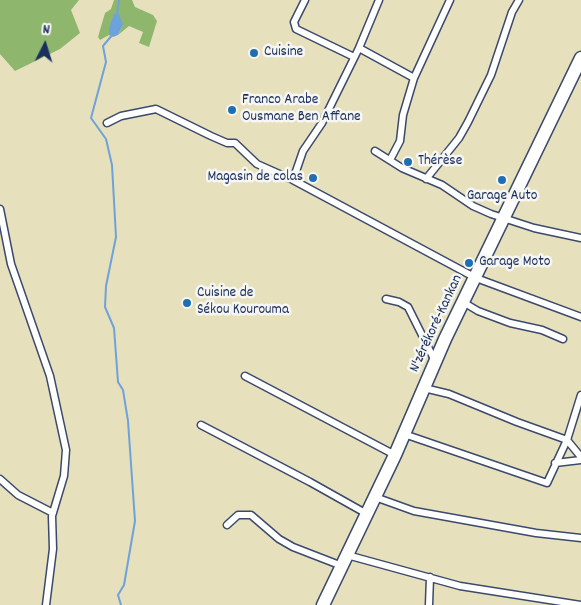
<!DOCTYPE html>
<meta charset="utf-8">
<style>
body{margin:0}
#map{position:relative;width:581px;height:605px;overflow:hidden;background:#e7e0bd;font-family:Dekko,sans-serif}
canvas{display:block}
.north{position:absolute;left:20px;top:20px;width:50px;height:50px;-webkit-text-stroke:4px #f6f6f2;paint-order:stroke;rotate:5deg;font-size:14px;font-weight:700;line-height:20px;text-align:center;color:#1b2f5e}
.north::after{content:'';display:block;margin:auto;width:18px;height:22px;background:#1b2f5e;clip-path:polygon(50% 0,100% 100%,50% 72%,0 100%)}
</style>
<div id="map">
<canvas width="581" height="605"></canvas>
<div class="north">N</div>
</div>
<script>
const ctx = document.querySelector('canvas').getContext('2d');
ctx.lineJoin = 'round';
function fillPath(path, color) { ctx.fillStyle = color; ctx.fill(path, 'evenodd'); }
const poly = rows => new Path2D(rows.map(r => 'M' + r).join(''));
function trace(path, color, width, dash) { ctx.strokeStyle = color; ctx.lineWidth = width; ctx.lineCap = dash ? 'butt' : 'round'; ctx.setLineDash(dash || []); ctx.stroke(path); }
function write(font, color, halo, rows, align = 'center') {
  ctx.font = font + ' Dekko,sans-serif'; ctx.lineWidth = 5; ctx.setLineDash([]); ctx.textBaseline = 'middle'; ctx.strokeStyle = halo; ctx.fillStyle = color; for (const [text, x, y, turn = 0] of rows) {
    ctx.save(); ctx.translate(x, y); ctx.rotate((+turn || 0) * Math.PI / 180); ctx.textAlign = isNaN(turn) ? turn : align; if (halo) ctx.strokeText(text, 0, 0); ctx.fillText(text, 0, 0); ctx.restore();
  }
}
const forest = poly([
 [0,0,79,0,71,10,80,33,60,49,15,71,0,54],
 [114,0,132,0,135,7,153,15,157,21,149,47,139,43,143,32,129,26,118,35,123,25,109,28,109,35,100,40,98,37,105,13,111,9]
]);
const water = poly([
 [114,14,119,14,123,25,118,35,113,37,109,35,109,28]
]);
const stream = poly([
 [117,15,119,0],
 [113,34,103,46,106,62,91,118,106,139,112,165,116,237,106,286,105,307,114,328,118,382,123,390,128,421,135,521,124,585,118,595,121,605]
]);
const street = poly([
 [305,0,294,22,296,29,354,57],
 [379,0,359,48,322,123,303,151,293,180,476,278,581,317],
 [359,48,414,78],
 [107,123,121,116,156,109,211,136,227,143,235,143,257,164,293,180],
 [375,151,402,168,442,185,473,206,491,214,534,228,581,238],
 [390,160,400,141,403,115,414,78,450,0],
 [426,179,459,138,468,122,491,75,512,12,519,0],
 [0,209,11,264,50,376,66,450,64,476,52,516,53,549,46,605],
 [386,299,399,302,408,307,435,361],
 [463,302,478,311,510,323,542,330,563,339],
 [245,376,395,455],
 [424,388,449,394,517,422,567,440,581,457],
 [201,425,310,482,367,514],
 [404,434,547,483,567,440,581,395],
 [555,463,581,460],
 [0,479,18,495,53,513],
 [375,497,414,511,536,533,581,538],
 [227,525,238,515,251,515,279,539,293,547,342,566],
 [347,555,460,586,581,605],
 [429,605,430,577]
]);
const highway = poly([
 [323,605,395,455,445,339,581,58]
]);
const markers = [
 [254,53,5,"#1f6fb2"],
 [232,110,5,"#1f6fb2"],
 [408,162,5,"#1f6fb2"],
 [313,178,5,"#1f6fb2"],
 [502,180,5,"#1f6fb2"],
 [469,263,5,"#1f6fb2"],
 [187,303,5,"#1f6fb2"]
];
const poiNames = [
 ["Cuisine",264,53],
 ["Franco Arabe",242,101],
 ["Ousmane Ben Affane",242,118],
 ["Thérèse",418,162],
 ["Magasin de colas",303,178,"right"],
 ["Garage Auto",502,197,"center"],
 ["Garage Moto",479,263],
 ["Cuisine de",197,294],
 ["Sékou Kourouma",197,311]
];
const streetNames = [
 ["N'zérékoré-Kankan",437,324,-65]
];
fillPath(forest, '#8eb76d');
fillPath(water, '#6ea2da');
trace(stream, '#6ea2da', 2);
trace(street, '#3a4a6c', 9);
trace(highway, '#3a4a6c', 15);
trace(street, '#fff', 6);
trace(highway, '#fff', 12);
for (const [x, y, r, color] of markers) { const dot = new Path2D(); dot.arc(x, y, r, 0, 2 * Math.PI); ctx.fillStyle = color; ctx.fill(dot); trace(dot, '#f6f6f2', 2); }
write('15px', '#1b2f5e', '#f6f6f2', poiNames, 'left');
write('15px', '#1b2f5e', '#f6f6f2', streetNames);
</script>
